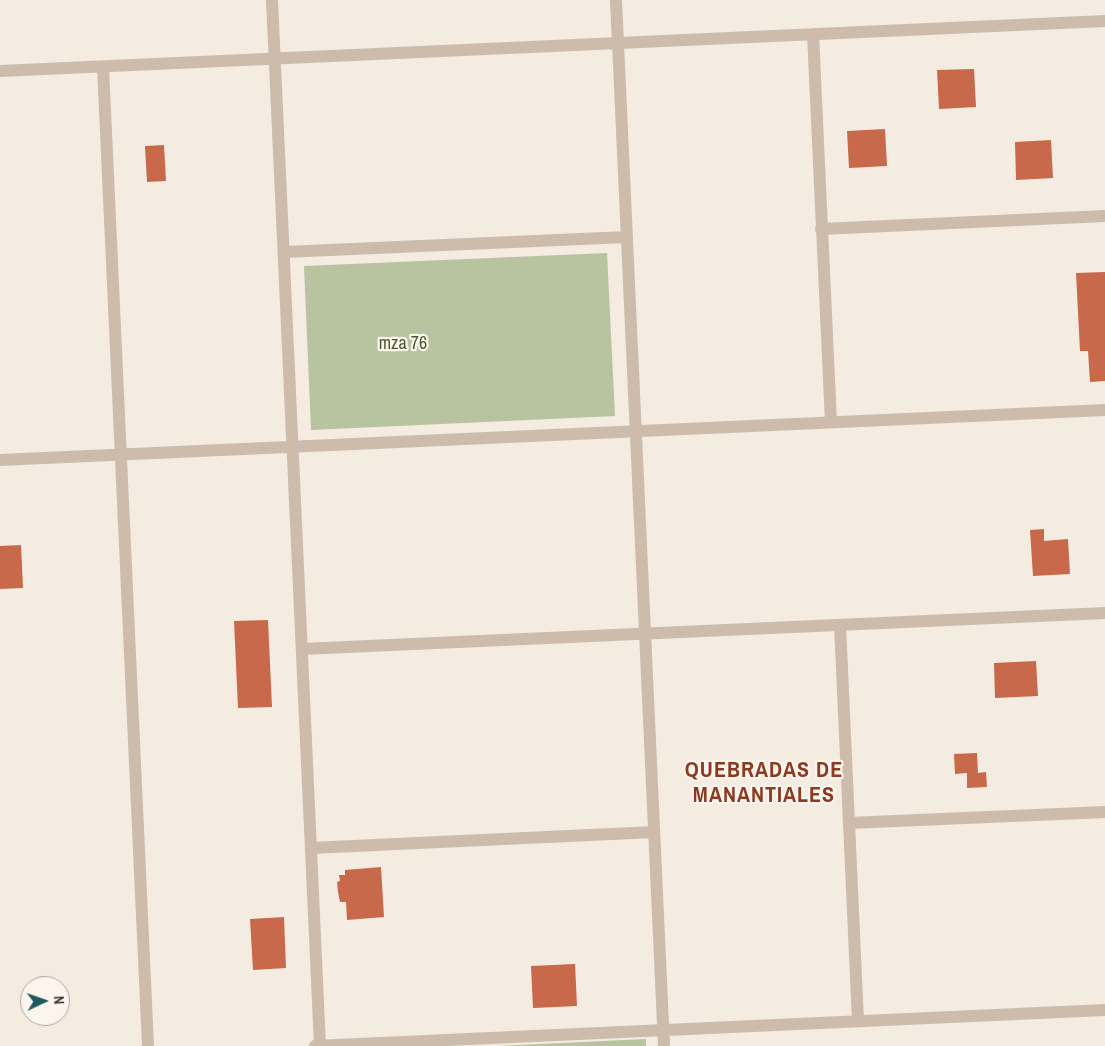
<!DOCTYPE html>
<style>
body{margin:0}
#map{position:relative;width:1105px;height:1046px;overflow:hidden;background:#f4ebe1;font-family:"Archivo Narrow",sans-serif}
canvas{display:block}
.north{position:absolute;left:20px;top:976px;width:50px;height:50px;box-sizing:border-box;background:#fbf5ee;border:1px solid #aea6a0;border-radius:50%;rotate:87deg;font-size:14px;font-weight:700;line-height:20px;text-align:center;color:#3b302b}
.north::after{content:'';display:block;margin:auto;width:18px;height:22px;background:#1f5a5e;clip-path:polygon(50% 0,100% 100%,50% 72%,0 100%)}
</style>
<div id="map">
<canvas width="1105" height="1046"></canvas>
<div class="north">N</div>
</div>
<script>
const ctx = document.querySelector('canvas').getContext('2d');
ctx.lineJoin = 'round';
function fillPath(path, color) { ctx.fillStyle = color; ctx.fill(path, 'evenodd'); }
const poly = rows => new Path2D(rows.map(r => 'M' + r).join(''));
function trace(path, color, width, dash) { ctx.strokeStyle = color; ctx.lineWidth = width; ctx.lineCap = dash ? 'butt' : 'round'; ctx.setLineDash(dash || []); ctx.stroke(path); }
function write(font, color, halo, rows, align = 'center') {
  ctx.font = font + ' "Archivo Narrow",sans-serif'; ctx.lineWidth = 4.5; ctx.setLineDash([]); ctx.textBaseline = 'middle'; ctx.strokeStyle = halo; ctx.fillStyle = color; for (const [text, x, y, turn = 0] of rows) {
    ctx.save(); ctx.translate(x, y); ctx.rotate((+turn || 0) * Math.PI / 180); ctx.textAlign = isNaN(turn) ? turn : align; if (halo) ctx.strokeText(text, 0, 0); ctx.fillText(text, 0, 0); ctx.restore();
  }
}
const green = poly([
 [607,253,615,416,311,430,304,266],
 [646,1039,646,1046,497,1046]
]);
const building = poly([
 [974,69,976,107,939,109,937,70],
 [885,129,887,166,849,168,847,131],
 [1051,140,1053,178,1016,180,1015,142],
 [164,145,166,181,147,182,145,146],
 [1105,272,1105,381,1090,382,1088,351,1080,351,1076,273],
 [1044,529,1044,541,1068,539,1070,574,1033,576,1030,530],
 [21,545,23,588,0,589,0,546],
 [268,620,272,707,238,708,234,621],
 [1036,661,1038,696,995,698,994,663],
 [977,753,978,773,986,772,987,787,967,788,967,773,955,774,954,754],
 [381,867,384,917,347,920,346,902,340,902,338,892,337,882,340,881,339,875,345,875,345,870],
 [284,917,286,968,253,970,250,919],
 [575,964,577,1006,533,1008,531,966]
]);
const minor = poly([
 [272,0,320,1046],
 [616,0,664,1046],
 [813,34,831,422],
 [103,67,148,1046],
 [0,71,1105,21],
 [821,229,1105,216],
 [284,252,627,237],
 [0,460,1105,410],
 [840,625,858,1021],
 [302,649,1105,613],
 [849,823,1105,812],
 [311,848,654,832],
 [315,1046,1105,1010]
]);
const parkNames = [
 ["mza 76",403,344]
];
const districtNames = [
 ["QUEBRADAS DE",764,771],
 ["MANANTIALES",764,796]
];
fillPath(green, '#b8c4a0');
fillPath(building, '#c8694b');
trace(minor, '#cdbbac', 12);
write('18px', '#4a5a2e', '#fbf5ee', parkNames);
ctx.letterSpacing = '1px';
write('bold 22px', '#8c3b22', '#fbf5ee', districtNames);
ctx.letterSpacing = '0px';
</script>
